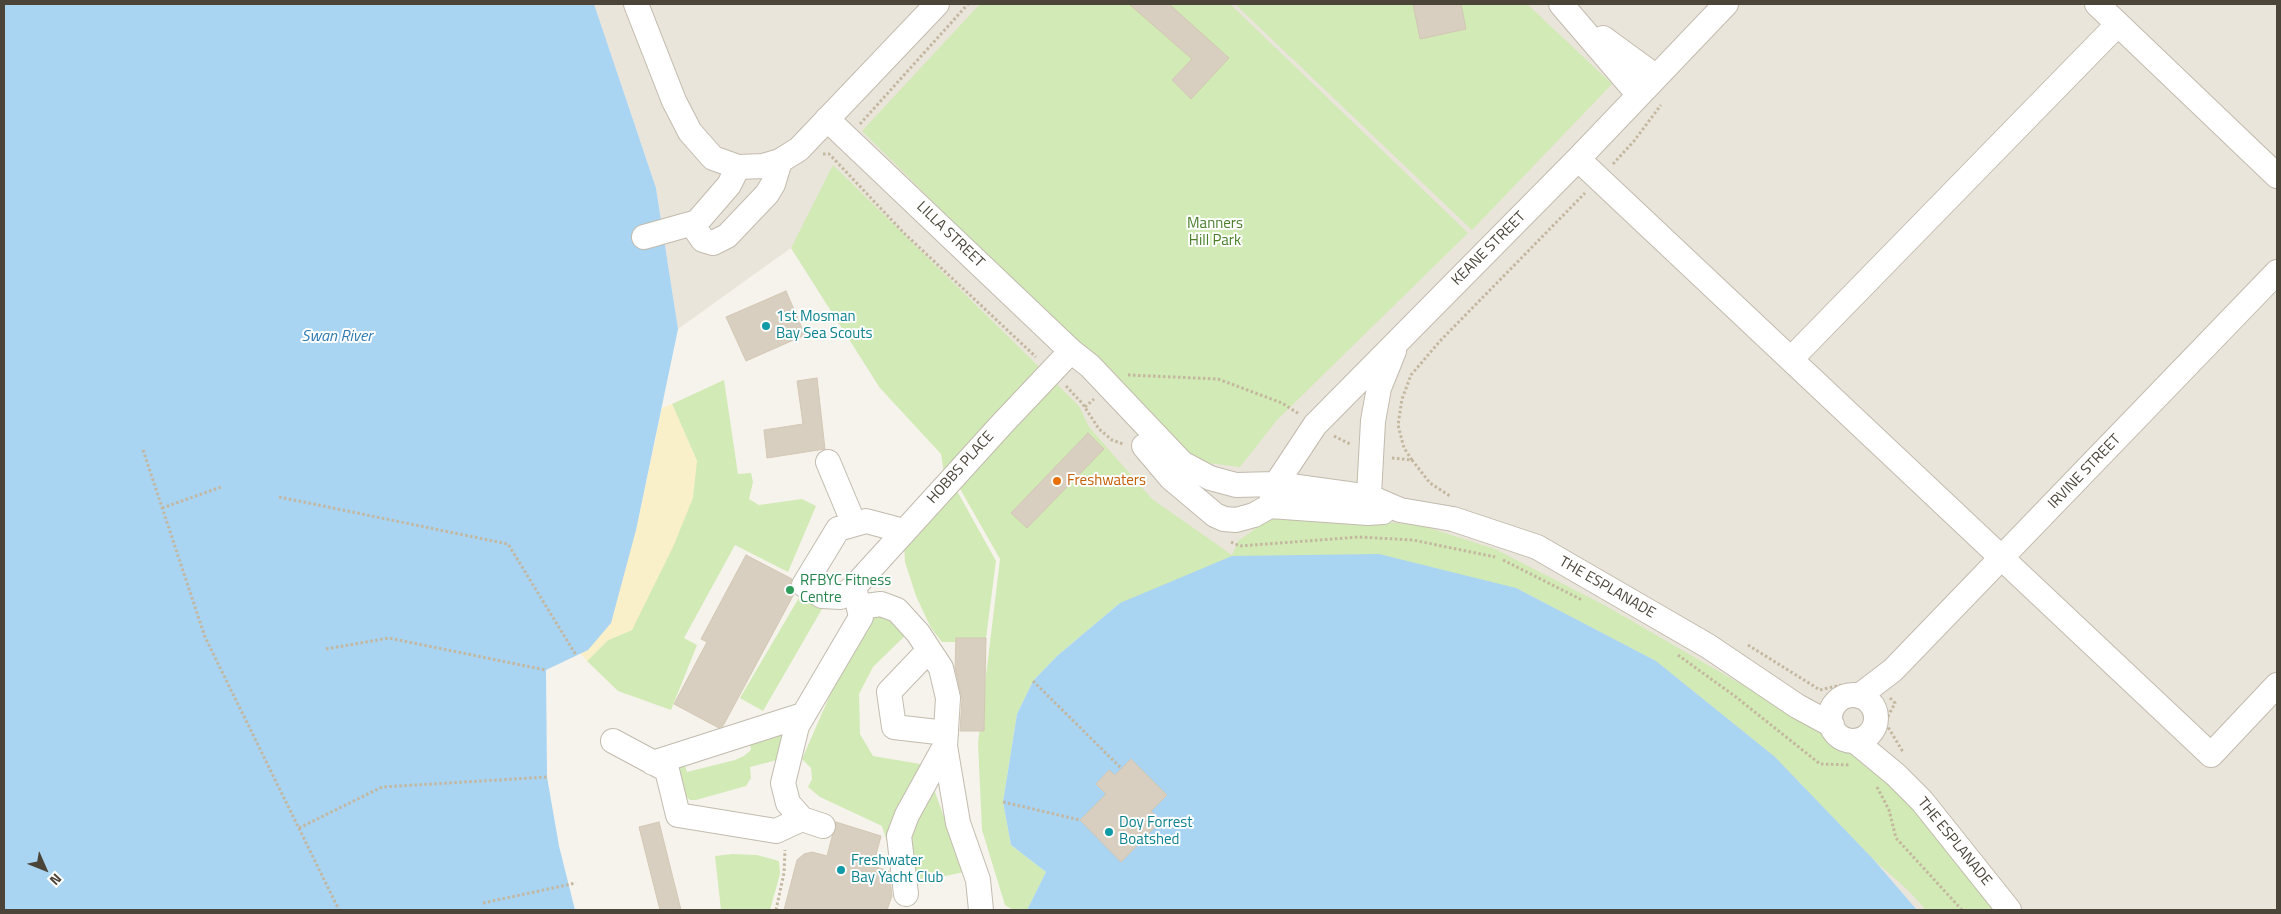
<!DOCTYPE html>
<style>
body{margin:0}
#map{position:relative;width:2281px;height:914px;overflow:hidden;background:#f6f3ec;font-family:"Titillium Web",sans-serif}
canvas{display:block}
.frame{position:absolute;inset:0;border:5px solid #4b4439;pointer-events:none}
.north{position:absolute;left:20px;top:844px;width:50px;height:50px;-webkit-text-stroke:4px #fff;paint-order:stroke;rotate:134deg;font-size:14px;font-weight:700;line-height:20px;text-align:center;color:#4b4439}
.north::after{content:'';display:block;margin:auto;width:18px;height:22px;background:#4b4439;clip-path:polygon(50% 0,100% 100%,50% 72%,0 100%)}
</style>
<div id="map">
<canvas width="2281" height="914"></canvas>
<div class="frame"></div>
<div class="north">N</div>
</div>
<script>
const ctx = document.querySelector('canvas').getContext('2d');
ctx.lineJoin = 'round';
function fillPath(path, color) { ctx.fillStyle = color; ctx.fill(path, 'evenodd'); }
const poly = rows => new Path2D(rows.map(r => 'M' + r).join(''));
function trace(path, color, width, dash) { ctx.strokeStyle = color; ctx.lineWidth = width; ctx.lineCap = dash ? 'butt' : 'round'; ctx.setLineDash(dash || []); ctx.stroke(path); }
function write(font, color, halo, rows, align = 'center') {
  ctx.font = font + ' "Titillium Web",sans-serif'; ctx.lineWidth = 4; ctx.setLineDash([]); ctx.textBaseline = 'middle'; ctx.strokeStyle = halo; ctx.fillStyle = color; for (const [text, x, y, turn = 0] of rows) {
    ctx.save(); ctx.translate(x, y); ctx.rotate((+turn || 0) * Math.PI / 180); ctx.textAlign = isNaN(turn) ? turn : align; if (halo) ctx.strokeText(text, 0, 0); ctx.fillText(text, 0, 0); ctx.restore();
  }
}
const residential = poly([
 [594,4,2277,4,2277,910,1917,910,1874,860,1232,556,1120,603,880,388,791,248,678,329,656,188]
]);
const green = poly([
 [980,4,1230,4,1468,233,1277,420,1240,467,1184,460,1083,351,862,131],
 [1235,4,1527,4,1612,84,1472,230],
 [833,165,1079,406,1089,427,1152,499,1232,555,1238,541,1269,519,1303,513,1423,526,1495,549,1606,606,1803,720,1870,763,1937,833,1998,910,1926,910,1909,891,1874,860,1775,757,1656,661,1516,588,1120,603,1057,656,1033,681,1017,714,1003,802,1011,845,1046,872,1027,910,1013,910,1005,905,982,830,978,743,1000,559,959,487,944,474,941,454,880,388,791,248],
 [724,380,738,474,751,473,753,482,749,499,759,505,802,499,816,506,788,572,735,545,684,638,697,645,671,710,618,691,587,661,608,640,632,630,697,461,672,404],
 [956,489,996,561,986,638,956,638,956,642,942,642,931,628,916,596,905,562,904,544],
 [800,596,822,609,763,711,740,698],
 [880,615,911,630,873,667,859,694,860,734,873,756,926,765,889,848,882,826,820,797,808,787,812,779,811,768,802,759,859,629,869,619],
 [787,727,781,759,750,767,751,778,746,786,696,800,690,800,686,797,677,765,684,762,687,772,735,760,744,756,751,750,749,737],
 [931,781,964,872,923,881,911,873,911,832],
 [732,854,757,855,779,861,780,874,770,910,721,910,715,856]
]);
const sand = poly([
 [672,404,697,461,693,498,673,547,632,630,608,640,587,661,580,653,588,650,636,530,662,408]
]);
const water = poly([
 [4,4,594,4,656,188,678,329,636,530,611,623,588,650,546,670,547,777,559,846,575,910,4,910],
 [1379,554,1516,588,1656,661,1775,757,1874,860,1917,910,1027,910,1046,872,1011,845,1003,802,1017,714,1033,681,1057,656,1120,603,1232,556]
]);
const building = poly([
 [1129,4,1169,4,1229,58,1191,99,1172,80,1192,59,1129,4],
 [1413,4,1461,4,1466,29,1420,39,1413,4],
 [786,291,805,335,746,361,726,317,786,291],
 [817,378,825,449,767,458,764,430,803,424,797,381,817,378],
 [1088,433,1104,449,1027,528,1011,513,1088,433],
 [746,555,792,579,790,585,794,594,723,726,719,728,674,704,707,642,701,639,746,555],
 [956,638,986,638,984,731,960,731,962,699,955,668,956,638],
 [1131,759,1167,795,1151,811,1161,821,1121,862,1080,820,1106,794,1096,784,1109,770,1115,775,1131,759],
 [659,822,681,910,660,910,639,827,659,822],
 [836,822,881,836,873,866,889,871,892,896,887,910,784,910,797,860,804,854,812,852,827,856,836,822]
]);
const path = poly([
 [860,124,968,4],
 [823,154,829,154,834,159,904,233,1036,357],
 [1613,164,1634,141,1661,105],
 [1128,375,1218,379,1282,403,1299,414],
 [1066,386,1082,403,1099,429,1112,440,1123,444],
 [1085,407,1094,399],
 [1334,436,1350,444],
 [143,450,205,637,339,910],
 [1392,458,1412,460,1430,483,1450,496],
 [1412,460,1404,448,1398,425,1402,399,1411,375,1440,341,1585,193],
 [279,497,508,544,576,655],
 [162,508,221,487],
 [1231,542,1240,546,1359,537,1413,540,1495,557],
 [1503,560,1582,600],
 [1748,645,1820,690,1841,685],
 [326,649,389,638,546,670],
 [1678,655,1736,697,1820,764,1850,765],
 [1033,681,1122,769],
 [1890,698,1895,703,1885,722,1903,752],
 [1877,787,1889,810,1896,838,1962,910],
 [1003,802,1080,820],
 [299,828,382,787,547,777],
 [483,903,576,883],
 [776,910,784,873,785,850]
]);
const minor = poly([
 [636,4,674,101,690,132,713,158,738,167,763,166,780,161,799,149,937,4],
 [1561,4,1638,94],
 [2097,4,2277,176],
 [1603,38,1655,76],
 [827,119,1071,351,1090,366,1182,463,1210,478,1236,485,1276,484,1370,497,1400,510,1453,519,1537,547,1708,646,1797,706,1832,725],
 [1578,159,2211,755,2277,685],
 [697,222,696,230,703,240,713,243,727,236,767,194,773,184,780,161],
 [697,222,729,185,738,167],
 [644,237,697,222],
 [1792,358,2118,24],
 [1144,446,1171,478,1215,515,1224,519,1236,520,1254,515,1270,506],
 [828,462,854,524],
 [1270,506,1276,484,1315,425,1578,159,1726,4],
 [1270,506,1368,513,1383,512],
 [1368,513,1373,421,1379,388,1394,351],
 [904,531,866,521,838,529,804,585,822,596,841,597,854,587,1002,424,1071,351],
 [859,607,881,604,897,610,918,633,941,668,948,698,945,746,907,815,899,836,906,894],
 [929,650,889,692,894,727,946,733],
 '1830 718a23 23 0 1 1 46 0a23 23 0 1 1-46 0Z',
 [1859,696,1893,670,2277,272],
 [613,741,667,770,678,815,776,831,802,819,788,803,783,783,797,726,861,617,854,587],
 [1855,741,1896,775,1922,801,2009,910],
 [945,746,958,823,978,880,981,910],
 [653,763,803,715],
 [802,819,823,826]
]);
const markers = [
 [766,326,5,"#0f9aa8"],
 [1057,481,5,"#e8710a"],
 [790,590,5,"#2e9e5b"],
 [1109,832,5,"#0f9aa8"],
 [841,870,5,"#0f9aa8"]
];
const parkNames = [
 ["Manners",1215,224],
 ["Hill Park",1215,241]
];
const streetNames = [
 ["LILLA STREET",950,235,44],
 ["KEANE STREET",1489,249,-45],
 ["HOBBS PLACE",961,468,-48],
 ["IRVINE STREET",2085,472,-46],
 ["THE ESPLANADE",1607,588,30],
 ["THE ESPLANADE",1954,842,51]
];
const cultureNames = [
 ["1st Mosman",776,317],
 ["Bay Sea Scouts",776,334],
 ["Doy Forrest",1119,823],
 ["Boatshed",1119,840],
 ["Freshwater",851,861],
 ["Bay Yacht Club",851,878]
];
const foodNames = [
 ["Freshwaters",1067,481]
];
const leisureNames = [
 ["RFBYC Fitness",800,581],
 ["Centre",800,598]
];
const waterNames = [
 ["Swan River",337,337]
];
fillPath(residential, '#eae5da');
fillPath(green, '#d2eab5');
fillPath(sand, '#f9efc9');
fillPath(water, '#a9d4f2');
fillPath(building, '#d8cfc1');
trace(building, '#d3c7b4', 1);
trace(minor, '#c2bbae', 26);
trace(path, '#c4b79f', 3, [2.5, 2.5]);
trace(minor, '#fff', 24);
for (const [x, y, r, color] of markers) { const dot = new Path2D(); dot.arc(x, y, r, 0, 2 * Math.PI); ctx.fillStyle = color; ctx.fill(dot); trace(dot, '#fff', 2); }
write('15px', '#4a7f2a', '#fff', parkNames);
write('15px', '#4b4439', '#fff', streetNames);
write('15px', '#0d838f', '#fff', cultureNames, 'left');
write('15px', '#c56008', '#fff', foodNames, 'left');
write('15px', '#27864d', '#fff', leisureNames, 'left');
write('italic 16px', '#2e7ab2', '#fff', waterNames);
</script>
